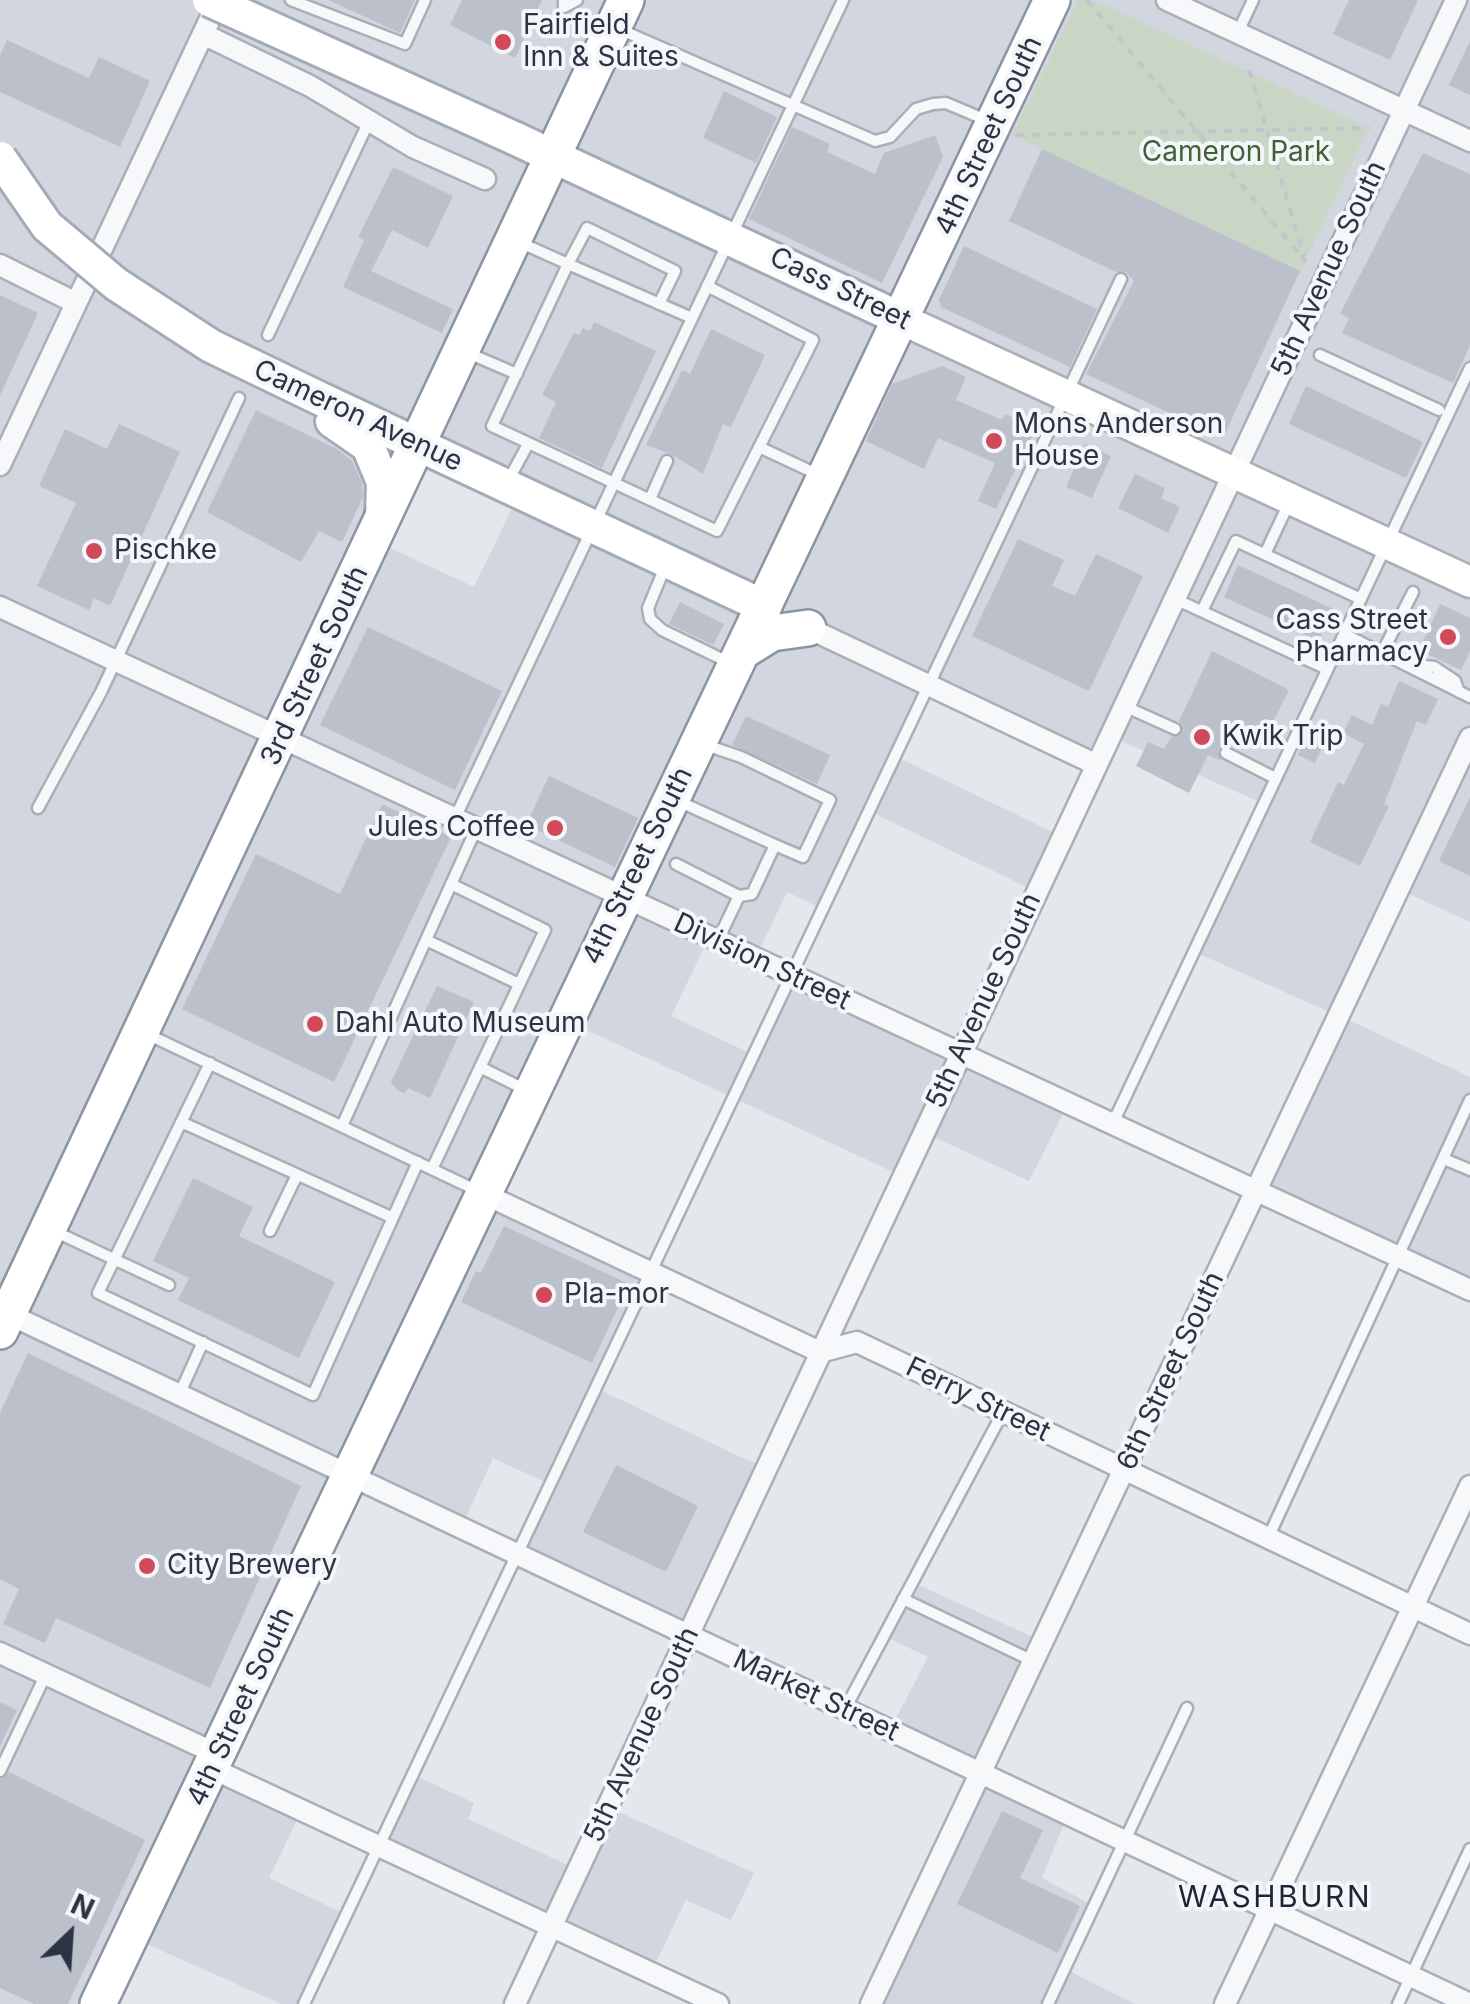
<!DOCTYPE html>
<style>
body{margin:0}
#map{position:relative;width:1470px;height:2004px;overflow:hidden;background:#e4e7ec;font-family:Inter,sans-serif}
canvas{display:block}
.north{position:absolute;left:20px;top:1884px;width:100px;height:100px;-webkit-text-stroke:8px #f4f6f9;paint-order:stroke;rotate:25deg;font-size:28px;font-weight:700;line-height:40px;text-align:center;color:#2b3445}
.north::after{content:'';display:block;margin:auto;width:35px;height:45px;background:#2b3445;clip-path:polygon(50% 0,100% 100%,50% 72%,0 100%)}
</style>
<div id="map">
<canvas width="1470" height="2004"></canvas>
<div class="north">N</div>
</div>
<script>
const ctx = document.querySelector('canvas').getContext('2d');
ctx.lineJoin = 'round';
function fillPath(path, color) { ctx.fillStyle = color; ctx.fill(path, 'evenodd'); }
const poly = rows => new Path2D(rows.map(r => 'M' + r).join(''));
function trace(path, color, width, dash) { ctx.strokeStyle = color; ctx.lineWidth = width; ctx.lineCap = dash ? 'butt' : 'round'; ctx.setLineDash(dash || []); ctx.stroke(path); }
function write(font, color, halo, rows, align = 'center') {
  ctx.font = font + ' Inter,sans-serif'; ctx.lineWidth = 8; ctx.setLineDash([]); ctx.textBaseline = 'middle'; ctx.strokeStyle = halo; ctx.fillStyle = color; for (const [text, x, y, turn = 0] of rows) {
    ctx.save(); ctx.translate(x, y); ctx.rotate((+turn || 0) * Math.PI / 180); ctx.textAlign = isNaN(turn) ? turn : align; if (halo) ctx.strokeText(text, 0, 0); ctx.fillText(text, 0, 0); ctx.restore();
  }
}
const built = poly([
 [0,0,1470,0,1470,922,1398,889,1338,1015,1470,1077,1470,1290,1255,1192,1338,1016,1195,952,1262,803,1110,736,1095,764,931,686,897,757,1061,836,1035,891,871,812,824,910,787,892,755,959,709,938,671,1016,754,1055,792,976,1068,1104,1029,1181,923,1132,902,1176,565,1020,483,1193,650,1272,596,1388,766,1469,688,1635,517,1554,549,1484,493,1458,461,1528,350,1476,213,1768,302,1810,269,1878,347,1915,304,2004,281,2004,131,1937,98,2004,0,2004],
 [421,444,520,492,474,587,375,541],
 [912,1582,1044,1642,981,1773,1068,1814,1042,1878,1094,1906,1065,1969,1135,2004,871,2004,981,1774,890,1730,928,1657,884,1636],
 [414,1775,474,1803,468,1819,579,1870,608,1807,754,1873,731,1920,686,1900,651,1972,381,1846]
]);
const green = poly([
 [1078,0,1094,0,1369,128,1300,271,1012,135]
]);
const building = poly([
 [328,0,415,0,400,33],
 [462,0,542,0,515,58,450,25],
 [1349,0,1418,0,1390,60,1333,34],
 [7,40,89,78,99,57,150,81,120,147,0,92,0,56],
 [1470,41,1470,95,1449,85],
 [724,91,777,117,756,163,703,138],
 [792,127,830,144,827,152,875,174,884,153,935,135,943,157,882,283,749,219],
 [1042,149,1300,271,1223,438,1086,374,1134,281,1126,272,1116,272,1009,221],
 [1423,153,1470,174,1470,346,1453,383,1342,333,1349,318,1340,314],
 [393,167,453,196,428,248,392,230,371,271,453,309,442,333,343,287,364,240,358,237],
 [964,246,1097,309,1070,367,941,307,939,300],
 [0,295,38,313,0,396],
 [594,322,656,351,602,468,539,438,556,402,542,395,574,332,579,335,583,328,590,331],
 [711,329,765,355,731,427,723,424,703,474,671,454,646,445,682,370,690,374],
 [942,366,966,377,956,400,1002,420,1005,414,1022,422,1019,430,1032,436,996,509,978,501,995,463,938,438,924,469,866,441,892,384],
 [1306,386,1423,442,1406,478,1289,424],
 [256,410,337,449,352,461,362,483,363,497,342,542,319,531,301,562,207,512],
 [119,424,180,452,110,606,94,598,89,610,37,586,76,503,39,486,65,429,107,449],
 [1085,444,1111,456,1092,498,1066,487],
 [1135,474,1165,488,1161,498,1180,507,1168,533,1118,508],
 [1018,539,1064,560,1052,586,1075,596,1096,554,1143,576,1089,691,972,636],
 [1238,565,1333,609,1319,641,1224,597],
 [680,602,724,624,713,645,669,624],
 [1440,604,1470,618,1470,651,1461,670,1419,650],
 [368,627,502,691,455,790,320,725],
 [1212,651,1289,690,1264,740,1239,727,1230,745,1218,750,1222,761,1208,755,1189,793,1136,766,1148,742,1164,749,1171,737,1182,733,1179,721],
 [1399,681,1438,699,1426,725,1417,721,1384,804,1389,806,1360,866,1310,842,1338,782,1344,785,1364,744,1343,733,1352,715,1372,725,1381,704,1388,707],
 [746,716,830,755,817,784,732,745],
 [1306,737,1323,745,1315,763,1298,755],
 [549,776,638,818,615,867,526,825],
 [1470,797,1470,876,1439,861],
 [382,804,451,837,334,1082,182,1009,256,854,340,894],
 [437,986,474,1002,430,1098,408,1088,405,1093,398,1091,391,1082],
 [193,1178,253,1207,239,1236,335,1282,299,1358,178,1300,189,1278,153,1261],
 [504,1226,629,1284,592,1363,461,1302,476,1271,481,1273],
 [28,1353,301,1486,210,1688,56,1618,45,1643,3,1624,19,1589,0,1579,0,1413],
 [616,1465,698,1506,666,1572,583,1532],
 [0,1702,17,1710,0,1746],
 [9,1772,145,1840,68,2004,34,2004,0,1988,0,1780],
 [1002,1811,1043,1830,1020,1878,1080,1906,1058,1953,957,1904]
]);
const path = poly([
 [1087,0,1306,262],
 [1249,70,1304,257],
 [1016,135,1369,128]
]);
const service = poly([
 [291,0,405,44,425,0],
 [564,0,564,7,577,0],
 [619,29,875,141,890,137,916,109,933,104,946,103,986,120],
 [1238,32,1253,0],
 [519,242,568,264,587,228,675,271,659,304],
 [692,318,568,264,492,426,717,531,813,340,707,286],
 [268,335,370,119],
 [468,353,517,374],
 [1320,355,1439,410],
 [759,447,821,476],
 [507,483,528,444],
 [650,499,667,461],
 [1265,554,1288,505],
 [665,567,648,608,650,619,662,630,730,663],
 [1175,599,1327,669],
 [1202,611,1236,541,1361,599],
 [1344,634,1470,697],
 [1382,653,1413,592],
 [1405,664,1434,667,1455,681,1459,692],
 [1124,706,1175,729],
 [703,744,741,757,830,800,803,857,775,845],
 [1226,753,1275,778],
 [678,801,775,845,752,894,739,896],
 [38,808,101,692,239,398],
 [455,818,843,0],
 [676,864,739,896,718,940],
 [426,940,519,984],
 [147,1034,480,1192],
 [210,1063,98,1293,313,1395,418,1162],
 [480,1067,528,1091],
 [181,1122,391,1217],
 [1112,1125,1470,368],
 [342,1126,476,829],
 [1444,1159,1470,1170],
 [432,1169,545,930,451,884],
 [54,1231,169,1285],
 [270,1231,297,1175],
 [179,1395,203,1342],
 [1268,1538,1470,1100],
 [903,1599,1033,1661],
 [845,1709,1003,1412],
 [0,1771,46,1674],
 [304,2004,1121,279],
 [1048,2004,1187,1708],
 [1398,2004,1470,1849]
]);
const minor = poly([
 [1167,0,1470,141],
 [203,34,310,86,413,147,485,179],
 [0,265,76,303],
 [0,465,219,0],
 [0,607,1470,1290],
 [808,628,1095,764],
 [482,1193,820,1352,857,1342,1470,1634],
 [2,1311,1470,2004],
 [0,1653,219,1755],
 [213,1769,718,2004],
 [515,2004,1456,0],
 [871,2004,1470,738],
 [1225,2004,1470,1486]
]);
const secondary = poly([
 [901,319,1470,582]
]);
const primary = poly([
 [514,138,901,319],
 [325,401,765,607],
 [332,421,368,446,383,482,382,519]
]);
const trunk = poly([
 [743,651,772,633,808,628],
 [0,1331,626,0],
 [98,2004,1052,0]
]);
const primaryBridge = poly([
 [209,0,514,138],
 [0,158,47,226,116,284,211,346,325,401]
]);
const markers = [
 [503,42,10,"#d1495b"],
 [994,441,10,"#d1495b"],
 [94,551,10,"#d1495b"],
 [1448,637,10,"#d1495b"],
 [1202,737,10,"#d1495b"],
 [555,828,10,"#d1495b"],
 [315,1024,10,"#d1495b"],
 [544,1295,10,"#d1495b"],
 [147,1566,10,"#d1495b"]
];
const poiNames = [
 ["Fairfield",523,26],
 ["Inn & Suites",523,58],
 ["Mons Anderson",1014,425],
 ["House",1014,457],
 ["Pischke",114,551],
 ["Cass Street",1428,621,"right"],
 ["Pharmacy",1428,653,"right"],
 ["Kwik Trip",1222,737],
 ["Jules Coffee",535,828,"right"],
 ["Dahl Auto Museum",335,1024],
 ["Pla-mor",564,1295],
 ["City Brewery",167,1566]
];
const streetNames = [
 ["4th Street South",989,136,-65],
 ["5th Avenue South",1329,269,-65],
 ["Cass Street",840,289,26],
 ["Cameron Avenue",358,416,25],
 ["3rd Street South",315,666,-65],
 ["4th Street South",638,866,-64],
 ["Division Street",762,962,25],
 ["5th Avenue South",984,1001,-65],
 ["6th Street South",1171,1371,-65],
 ["Ferry Street",978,1400,26],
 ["Market Street",816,1696,25],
 ["4th Street South",241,1707,-65],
 ["5th Avenue South",642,1735,-65]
];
const parkNames = [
 ["Cameron Park",1236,153]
];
const neighbourhoodNames = [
 ["WASHBURN",1275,1898]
];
fillPath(built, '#d2d6de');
fillPath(green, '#c9d6c5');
fillPath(building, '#bbc0ca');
trace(service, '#a9aeb7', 15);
trace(minor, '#a9aeb7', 25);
trace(secondary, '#a9aeb7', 35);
trace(primary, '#a3abb8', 38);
trace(trunk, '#8b94a3', 40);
trace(path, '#c2c5cb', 4, [8, 8]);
trace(service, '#f7f8fa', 10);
trace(minor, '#f7f8fa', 20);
trace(secondary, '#fff', 30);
trace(primary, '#fff', 32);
trace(trunk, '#fff', 35);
trace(primaryBridge, '#a3abb8', 38, []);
trace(primaryBridge, '#fff', 32);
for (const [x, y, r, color] of markers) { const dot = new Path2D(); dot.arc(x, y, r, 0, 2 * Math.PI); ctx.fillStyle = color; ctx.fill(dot); trace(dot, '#f4f6f9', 4); }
write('28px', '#2b3445', '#f4f6f9', poiNames, 'left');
write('28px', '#2b3445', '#f4f6f9', streetNames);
write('28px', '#3f6138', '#f4f6f9', parkNames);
ctx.letterSpacing = '2.5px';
write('30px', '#1d2536', '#f4f6f9', neighbourhoodNames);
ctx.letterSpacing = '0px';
</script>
